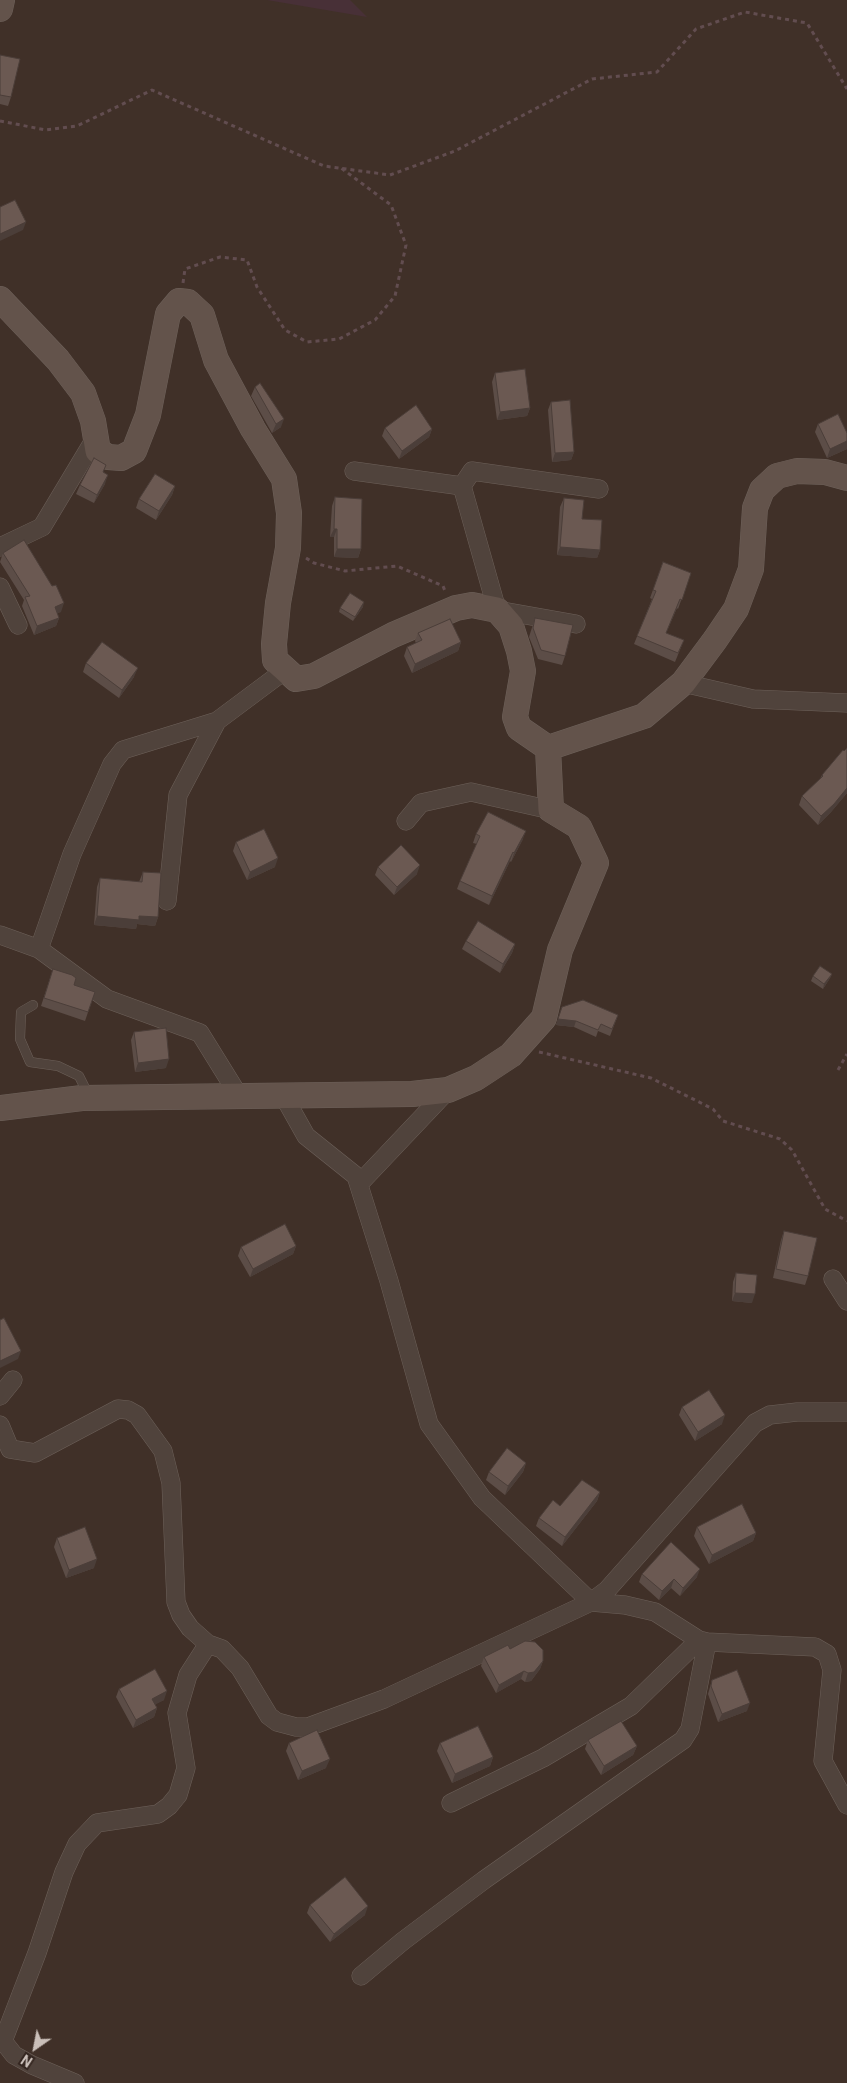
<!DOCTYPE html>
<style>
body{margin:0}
#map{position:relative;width:847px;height:2083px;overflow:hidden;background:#403028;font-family:Roboto,sans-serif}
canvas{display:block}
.north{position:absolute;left:10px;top:2023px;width:50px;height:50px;-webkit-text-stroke:4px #352721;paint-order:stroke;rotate:213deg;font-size:14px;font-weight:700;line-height:20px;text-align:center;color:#cabfb9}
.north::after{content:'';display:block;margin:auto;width:18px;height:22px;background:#cabfb9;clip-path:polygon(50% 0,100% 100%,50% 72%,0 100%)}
</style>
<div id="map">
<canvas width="847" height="2083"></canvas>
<div class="north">N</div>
</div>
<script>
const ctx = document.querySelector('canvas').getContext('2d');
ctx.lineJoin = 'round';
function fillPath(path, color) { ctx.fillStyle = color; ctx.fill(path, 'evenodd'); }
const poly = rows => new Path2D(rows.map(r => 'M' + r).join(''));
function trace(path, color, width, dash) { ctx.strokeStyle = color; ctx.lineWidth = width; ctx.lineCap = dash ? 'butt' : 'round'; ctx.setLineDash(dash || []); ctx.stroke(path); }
const green = poly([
 [267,0,350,0,367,17]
]);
const path = poly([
 [0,121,46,130,77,126,152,90,324,166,390,175,455,151,592,79,657,72,696,29,745,12,807,23,847,89],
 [183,283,185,269,220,257,247,260,257,287,285,330,307,342,339,339,375,320,395,296,406,245,391,205,341,168],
 [306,558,314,563,345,571,397,566,443,586,445,591],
 [539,1052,651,1078,713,1109,723,1121,780,1139,792,1150,825,1209,847,1221],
 [838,1070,847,1054]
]);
const lane = poly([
 [33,1005,21,1012,20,1039,30,1062,58,1066,79,1076,89,1096]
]);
const street = poly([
 [354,471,462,486,472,471,599,489],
 [462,486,497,610,576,624],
 [0,547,42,527,96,437],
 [0,587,18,625],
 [683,683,753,699,847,703],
 [406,821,421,803,471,792,551,810],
 [167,901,178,795,217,721],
 [0,935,39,949],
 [283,1095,306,1136,356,1176,389,1281,429,1424,482,1498,591,1602,625,1605,655,1612,699,1640,707,1642,815,1647,827,1654,832,1670,823,1761,847,1805],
 [239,1096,200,1033,107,999,39,949,72,854,112,764,123,750,217,721,284,671],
 [359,1184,448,1090],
 [833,1279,847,1301],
 [0,1396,13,1380],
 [0,1425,10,1449,35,1453,118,1409,128,1410,137,1415,163,1451,171,1483,176,1602,181,1615,190,1628,208,1644,222,1649,240,1668,269,1716,277,1722,296,1727,308,1727,384,1699,591,1602,607,1590,755,1423,770,1415,797,1412,847,1412],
 [451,1803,543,1758,631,1706,699,1640],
 [361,1976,403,1941,484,1880,683,1740,690,1729,707,1642],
 [75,2083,32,2065,14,2055,3,2041,37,1953,64,1872,77,1844,97,1823,158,1814,169,1806,178,1795,186,1768,177,1713,188,1675,208,1644]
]);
const secondary = poly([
 [0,9,2,0],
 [0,299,58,360,83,393,93,421,98,451,108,457,121,458,134,451,148,415,168,314,179,301,188,302,202,315,216,360,253,429,284,479,289,513,288,548,278,603,274,644,275,660,296,679,314,676,393,635,456,608,472,605,497,610,511,626,519,651,523,671,515,717,519,728,548,748],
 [548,748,644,716,683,683,715,640,736,609,751,569,755,508,762,490,777,476,797,471,825,472,847,478],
 [0,1108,82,1098,412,1094,448,1090,476,1078,511,1055,544,1018,560,950,596,863,579,827,551,810,548,748]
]);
const wall = poly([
 [0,55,11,97,8,106,0,104],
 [495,373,530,408,527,416,497,420,492,382],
 [255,387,281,427,272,433,251,396],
 [551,402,574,452,571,460,552,462,548,410],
 [818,424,847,433,847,449,827,458,815,432],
 [385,428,432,429,429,437,399,459,382,436],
 [104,473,105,484,94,503,76,494,80,485],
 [175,486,172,495,156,520,136,508,139,499],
 [335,497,361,549,358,558,334,557,334,537,330,537,332,506],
 [564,498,600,550,597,558,557,555,560,507],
 [3,553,61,612,57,613,59,618,56,626,34,635,22,606,24,600,0,562],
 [663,562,691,573,678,609,677,608,666,633,684,640,675,662,634,644,652,599,650,598],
 [363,607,353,621,339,612,340,608],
 [535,618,565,656,562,665,538,659,529,637],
 [418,633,461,642,458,651,412,673,404,656,407,647,416,643,415,641],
 [86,663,134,677,119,698,83,672],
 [847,748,847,793,831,812,818,825,799,805,802,796,820,779,822,775],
 [476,834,523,839,511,862,510,861,489,905,457,889,460,881,477,844,473,843],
 [236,842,275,867,247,880,233,851],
 [378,867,417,874,394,895,375,875],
 [143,872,158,917,155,926,137,924,136,929,94,925,97,887,100,878,139,882],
 [466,941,515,944,512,953,500,973,462,949],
 [53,969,74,985,95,992,85,1021,41,1006],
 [832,974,830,978,823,989,811,981,813,976],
 [562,1007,618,1015,610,1036,598,1031,596,1037,574,1027,556,1025],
 [134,1032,166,1068,135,1072,131,1040],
 [784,1231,808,1276,805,1285,773,1278,781,1240],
 [296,1246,293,1254,250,1277,238,1256,241,1247],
 [736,1273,752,1303,732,1301,733,1282],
 [682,1407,722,1424,695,1441,679,1415],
 [526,1463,523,1472,505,1495,486,1480,489,1472],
 [600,1492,597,1501,562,1546,536,1526,539,1518,560,1506],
 [697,1527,756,1533,753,1541,709,1564,694,1536],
 [57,1538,94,1568,66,1578,54,1547],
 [642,1574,697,1577,680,1596,671,1588,659,1600,639,1582],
 [510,1649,543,1661,540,1669,531,1681,525,1682,521,1679,496,1693,481,1666,484,1657],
 [712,1680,747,1711,718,1722,708,1694],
 [119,1689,164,1700,155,1704,157,1708,154,1717,133,1728,116,1697],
 [588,1740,637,1746,633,1755,601,1775,585,1749],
 [289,1743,326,1768,298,1780,286,1751],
 [440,1743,493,1757,490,1766,452,1783,437,1751],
 [310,1905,365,1915,330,1942,307,1913]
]);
const shadedWall = poly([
 [26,222,23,230,0,241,0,234],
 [530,408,527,416,497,420,500,412],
 [284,419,281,427,272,433,276,424],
 [432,429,429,437,399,459,402,451],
 [847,441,847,449,827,458,830,449],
 [574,452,571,460,552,462,555,453],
 [108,475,105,484,94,503,97,495],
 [175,486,172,495,156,520,159,511],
 [334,529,337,529,334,537,330,537],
 [560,547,600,550,597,558,557,555],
 [337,549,361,549,358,558,334,557],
 [364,602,363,607,353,621,355,617],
 [64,603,61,612,51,615,55,607],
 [59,618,56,626,34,635,37,626],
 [461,642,458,651,412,673,415,664],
 [138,668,134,677,119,698,122,690],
 [847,788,847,793,831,812,818,825,821,816],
 [526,831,523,839,511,862,514,853],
 [513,852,510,861,489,905,492,896],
 [278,858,275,867,247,880,250,872],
 [420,865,417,874,394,895,397,887],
 [97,916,139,916,158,917,155,926,137,924,136,929,94,925],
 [515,944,512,953,500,973,503,964],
 [832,974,830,978,823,989,824,984],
 [558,1019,576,1021,574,1027,556,1025],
 [169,1059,166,1068,135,1072,138,1063],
 [296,1246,293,1254,250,1277,253,1269],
 [735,1293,755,1294,752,1303,732,1301],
 [21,1351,18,1359,0,1368,0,1361],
 [725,1415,722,1424,695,1441,698,1432],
 [526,1463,523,1472,505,1495,508,1486],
 [600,1492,597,1501,562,1546,565,1537],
 [756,1533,753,1541,709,1564,712,1555],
 [97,1559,94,1568,66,1578,69,1570],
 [700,1569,697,1577,680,1596,683,1588],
 [674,1579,671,1588,659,1600,662,1591],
 [543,1661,540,1669,531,1681,525,1682,528,1673],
 [524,1671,521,1679,496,1693,499,1685],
 [167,1691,164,1700,149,1708,152,1699],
 [750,1703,747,1711,718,1722,722,1714],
 [157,1708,154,1717,133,1728,136,1720],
 [637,1746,633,1755,601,1775,604,1766],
 [493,1757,490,1766,452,1783,455,1774],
 [330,1759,326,1768,298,1780,302,1771],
 [368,1906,365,1915,330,1942,334,1934]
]);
const building = poly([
 [0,55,20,59,11,97,0,95,0,55],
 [15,200,26,222,0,234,0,207,15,200],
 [525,369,530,408,500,412,495,373,525,369],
 [260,383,284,419,276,424,255,387,260,383],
 [570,400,574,452,555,453,551,402,570,400],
 [416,405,432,429,402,451,385,428,416,405],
 [838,414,847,433,847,441,830,449,818,424,838,414],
 [94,458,106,465,103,472,108,475,97,495,80,485,94,458],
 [155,474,175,486,159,511,139,499,155,474],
 [335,497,362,499,361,549,337,549,337,529,334,529,335,497],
 [564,498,584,500,582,519,602,520,600,550,560,547,564,498],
 [24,540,52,586,56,585,64,603,55,607,59,618,37,626,25,597,30,596,3,553,24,540],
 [663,562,691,573,682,600,680,599,666,633,684,640,678,653,637,636,656,591,653,590,663,562],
 [350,593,364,602,355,617,340,608,350,593],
 [535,618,573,625,565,656,541,650,533,628,535,618],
 [450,619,461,642,415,664,407,647,422,640,418,633,450,619],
 [102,642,138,668,122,690,86,663,102,642],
 [847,748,847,788,834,804,821,816,802,796,823,776,822,775,843,750,844,751,847,748],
 [488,812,526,831,514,853,513,852,492,896,460,881,480,836,476,834,488,812],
 [264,829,278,858,250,872,236,842,264,829],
 [401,845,420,865,397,887,378,867,401,845],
 [143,872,161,873,158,917,139,916,139,920,97,916,100,878,142,882,143,872],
 [478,921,515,944,503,964,466,941,478,921],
 [820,966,832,974,824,984,813,976,820,966],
 [53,969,72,975,76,978,74,985,95,992,88,1012,44,998,53,969],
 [583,1000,618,1015,612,1029,601,1024,598,1030,576,1021,558,1019,562,1007,583,1000],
 [166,1028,169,1059,138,1063,134,1032,166,1028],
 [285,1224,296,1246,253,1269,241,1247,285,1224],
 [784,1231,817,1238,808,1276,776,1269,784,1231],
 [736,1273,757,1275,755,1294,735,1293,736,1273],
 [4,1318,21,1351,0,1361,0,1320,4,1318],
 [709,1390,725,1415,698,1432,682,1407,709,1390],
 [507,1448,526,1463,508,1486,489,1472,507,1448],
 [582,1480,600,1492,565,1537,539,1518,553,1500,560,1506,582,1480],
 [742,1504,756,1533,712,1555,697,1527,742,1504],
 [85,1527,97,1559,69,1570,57,1538,85,1527],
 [671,1542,700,1569,683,1588,674,1579,662,1591,642,1574,671,1542],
 [525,1641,535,1642,543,1650,543,1661,534,1672,528,1673,524,1671,499,1685,484,1657,508,1645,510,1649,525,1641],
 [155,1669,167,1691,152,1699,157,1708,136,1720,119,1689,155,1669],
 [737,1670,750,1703,722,1714,711,1686,712,1680,737,1670],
 [621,1721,637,1746,604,1766,588,1740,621,1721],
 [478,1726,493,1757,455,1774,440,1743,478,1726],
 [317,1730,330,1759,302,1771,289,1743,317,1730],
 [345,1877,368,1906,334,1934,310,1905,345,1877]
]);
fillPath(green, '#483037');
trace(lane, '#6d615a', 10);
trace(street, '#6d615a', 19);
trace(secondary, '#6d615a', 26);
trace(path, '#624d50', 3, [4, 4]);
trace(lane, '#50433c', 9);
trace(street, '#50433c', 18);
trace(secondary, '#63534b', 25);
fillPath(wall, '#5c4d47');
fillPath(shadedWall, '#4b3e39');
fillPath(building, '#6b5952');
trace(building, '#4b3e39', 1);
</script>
